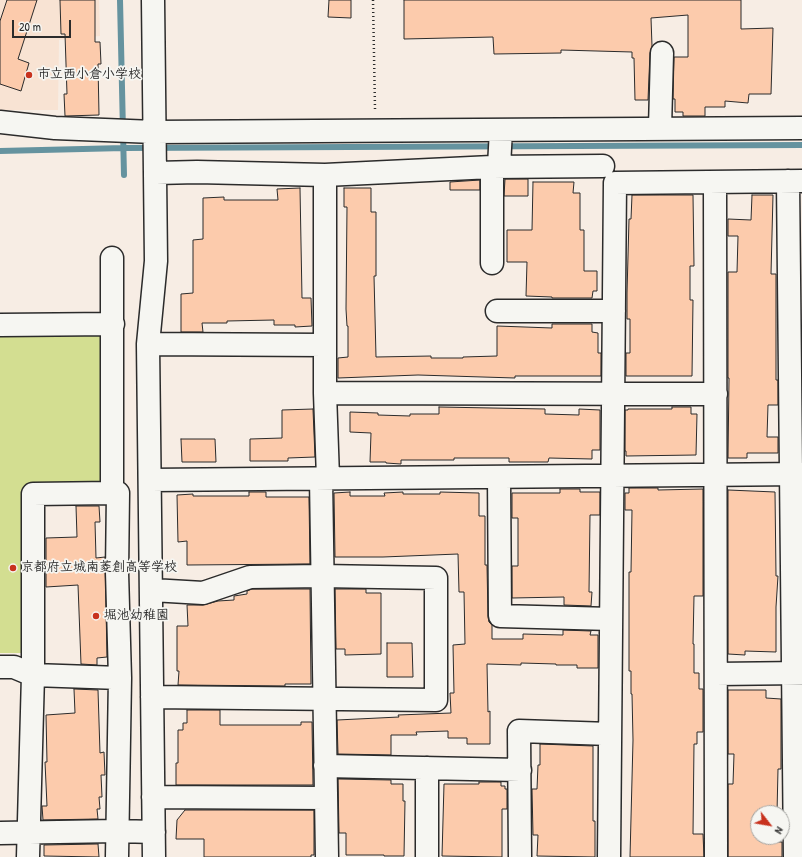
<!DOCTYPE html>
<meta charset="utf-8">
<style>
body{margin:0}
#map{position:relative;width:802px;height:857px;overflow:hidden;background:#f7ede4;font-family:"Patrick Hand",sans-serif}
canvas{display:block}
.north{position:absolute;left:750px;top:805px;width:40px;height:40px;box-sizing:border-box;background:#f6f6f2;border:1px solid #a5a5a2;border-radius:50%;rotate:121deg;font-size:11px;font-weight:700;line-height:16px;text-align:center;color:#2b2b2b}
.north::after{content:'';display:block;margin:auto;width:14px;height:18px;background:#c8321e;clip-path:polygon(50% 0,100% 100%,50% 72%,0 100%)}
.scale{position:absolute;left:12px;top:20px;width:59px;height:18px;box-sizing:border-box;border:2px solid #2b2b2b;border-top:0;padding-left:5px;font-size:12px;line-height:14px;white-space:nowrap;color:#2b2b2b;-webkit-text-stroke:3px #f6f6f2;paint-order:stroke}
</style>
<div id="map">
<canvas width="802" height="857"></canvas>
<div class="north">N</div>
<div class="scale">20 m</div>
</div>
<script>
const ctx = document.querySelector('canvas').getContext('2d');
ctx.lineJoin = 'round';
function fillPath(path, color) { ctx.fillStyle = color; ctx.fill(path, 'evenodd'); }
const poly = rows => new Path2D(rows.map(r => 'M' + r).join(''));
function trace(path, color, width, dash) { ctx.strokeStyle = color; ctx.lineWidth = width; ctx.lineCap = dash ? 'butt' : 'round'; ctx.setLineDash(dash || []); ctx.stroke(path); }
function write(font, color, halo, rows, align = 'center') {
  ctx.font = font + ' "Patrick Hand","Klee One",sans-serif'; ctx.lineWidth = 3.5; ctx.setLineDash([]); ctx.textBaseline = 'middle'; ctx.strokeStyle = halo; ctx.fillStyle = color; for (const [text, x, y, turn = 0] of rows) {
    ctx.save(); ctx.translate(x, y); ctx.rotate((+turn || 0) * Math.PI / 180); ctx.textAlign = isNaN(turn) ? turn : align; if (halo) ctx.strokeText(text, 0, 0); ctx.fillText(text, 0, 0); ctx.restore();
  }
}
const built = poly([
 [0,0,99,0,100,36,59,40,58,110,0,110]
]);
const green = poly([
 [0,332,106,335,105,481,100,487,26,488,27,648,21,653,0,653]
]);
const stream = poly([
 [120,0,124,175],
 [0,151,124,148,802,145]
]);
const building = poly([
 [7,0,37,0,18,59,29,63,21,91,0,84,0,21,7,0],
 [60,0,95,0,95,42,100,42,101,64,98,64,99,115,65,116,64,94,67,94,65,34,61,34,60,0],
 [329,0,351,0,351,18,328,17,329,0],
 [404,0,741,0,741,29,773,28,771,94,749,94,748,103,725,101,725,107,705,107,705,116,683,116,683,112,675,112,675,99,673,99,674,57,688,57,688,15,651,18,652,46,650,53,648,100,635,100,634,58,632,58,632,52,561,50,561,53,494,54,493,37,404,39,404,0],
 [505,179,528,179,528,196,504,196,505,179],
 [480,180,480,190,450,190,450,182,480,180],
 [533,182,574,182,573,193,580,193,580,230,584,230,584,271,597,271,597,291,593,291,592,298,552,298,552,297,526,296,527,262,507,262,507,230,532,230,533,182],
 [300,188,302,298,311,298,312,326,295,327,295,325,274,325,274,320,227,321,227,323,202,323,203,332,181,332,181,294,193,293,193,240,203,239,203,198,224,197,224,200,278,200,277,189,300,188],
 [344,188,371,188,371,212,376,212,376,276,374,276,376,357,431,356,431,358,463,358,463,357,497,356,497,326,552,328,552,324,592,324,592,332,598,333,598,353,601,353,601,376,515,376,515,378,418,375,338,378,338,358,348,357,348,326,347,326,346,309,347,207,344,207,344,188],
 [632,195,693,195,694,266,690,266,690,300,693,300,692,376,626,376,626,353,630,353,630,319,627,319,627,293,629,219,631,219,632,195],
 [752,195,773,195,771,274,776,274,776,380,778,380,778,405,768,405,767,437,778,437,778,453,747,453,747,458,728,458,729,378,728,378,728,272,737,272,738,236,728,236,728,219,751,220,752,195],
 [439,407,545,409,545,414,579,415,579,409,600,410,600,450,592,450,592,459,549,458,548,462,509,462,509,458,454,458,454,460,401,460,401,464,386,463,386,462,370,462,371,433,350,432,350,412,378,413,378,415,410,416,410,414,439,414,439,407],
 [672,407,691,407,691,414,697,414,696,455,626,456,626,451,625,451,625,410,628,410,628,409,672,409,672,407],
 [313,409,315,457,288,458,288,461,250,461,250,439,282,438,282,410,313,409],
 [181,439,215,439,216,462,182,462,181,439],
 [629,488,658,488,658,490,703,489,703,596,694,596,693,644,694,644,694,673,699,673,699,689,703,689,703,732,697,732,697,744,694,744,693,834,703,834,704,857,630,857,633,740,632,694,631,694,631,671,629,671,629,572,631,572,632,510,625,510,625,493,629,493,629,488],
 [560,489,580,489,580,492,600,492,600,515,590,515,589,592,592,592,591,606,564,605,564,597,512,598,512,566,518,566,518,518,512,518,512,493,560,493,560,489],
 [728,490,775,492,776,576,778,576,776,607,776,652,745,651,745,655,728,654,728,490],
 [249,492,266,492,266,497,309,497,310,564,187,565,187,541,178,542,177,495,193,494,193,496,249,496,249,492],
 [350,492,350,496,385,496,384,493,403,492,403,494,440,494,440,492,479,493,479,516,485,516,485,565,487,565,488,616,489,622,492,625,492,639,523,639,523,634,563,635,563,630,591,631,590,635,598,635,598,668,577,668,577,665,556,665,556,664,521,663,521,665,487,664,488,712,490,711,490,744,467,744,467,738,448,738,448,731,416,732,417,735,391,735,391,755,338,754,337,720,399,717,398,715,451,713,450,693,454,693,453,645,465,644,464,592,459,592,458,554,383,557,335,557,334,493,350,492],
 [76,506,99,506,100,522,95,522,96,558,105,557,107,657,97,658,97,665,81,664,78,585,46,587,46,538,77,537,76,506],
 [252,589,310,589,311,684,285,684,285,686,178,685,179,671,177,671,177,626,188,626,187,605,203,605,218,601,234,600,234,596,247,594,247,591,252,589],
 [335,589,366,589,366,593,381,593,381,654,345,655,345,649,336,649,335,589],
 [387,643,412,643,413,677,387,677,387,643],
 [74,689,98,690,100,753,104,752,105,775,101,775,102,797,99,797,100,809,97,809,98,819,43,820,42,806,47,806,45,762,47,762,46,715,75,713,74,689],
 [728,690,766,690,766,698,781,699,781,769,778,769,777,813,758,813,758,837,777,837,777,842,782,842,782,857,728,857,728,784,733,784,734,754,728,754,728,690],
 [187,710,220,710,220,725,301,725,301,722,312,722,313,785,176,785,176,763,178,763,178,730,183,730,183,723,187,723,187,710],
 [540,744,593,746,593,821,595,821,595,857,537,856,538,835,533,835,532,789,537,789,538,765,540,765,540,744],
 [338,779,391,780,391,784,403,784,403,801,405,801,404,856,384,856,384,855,346,855,346,833,339,833,338,779],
 [479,782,501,782,501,786,505,786,505,789,507,789,507,809,502,809,502,857,442,856,444,784,479,784,479,782],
 [185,810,314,810,314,855,311,855,311,857,204,857,204,839,176,839,177,820,185,810],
 [98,844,99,857,44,856,44,845,98,844]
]);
const path = poly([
 [373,0,375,109]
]);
const minor = poly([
 [153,0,156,261,148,344,154,857],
 [0,122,55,128,154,132,802,128],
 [660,128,662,53],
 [499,166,501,130],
 [156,173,197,172,325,175,492,167,603,166],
 [325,175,325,393,328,478],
 [788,181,795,857],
 [715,182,716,857],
 [112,258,112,493,118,493,117,572,120,678,117,857],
 [492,263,492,167],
 [497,311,614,311],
 [0,325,113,324],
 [148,344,324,345],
 [325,393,716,394],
 [499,477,500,616,611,619],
 [321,478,327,857],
 [151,480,802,474],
 [152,590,203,593,250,577,322,576,436,578,436,700,152,697],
 [0,667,14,667,33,675,120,678],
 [716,674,802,673],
 [325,766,520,770],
 [427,768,427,857],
 [153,797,326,798],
 [0,833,117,831,154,832],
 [28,857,33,675,33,494,112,493],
 [520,857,519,731,610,734],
 [609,857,615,183,802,181]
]);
const markers = [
 [29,75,4,"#c8321e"],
 [13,568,4,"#c8321e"],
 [96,616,4,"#c8321e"]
];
const poiNames = [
 ["市立西小倉小学校",37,75],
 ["京都府立城南菱創高等学校",21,568],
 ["堀池幼稚園",104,616]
];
fillPath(built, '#f8e3d3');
fillPath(green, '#d3de91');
trace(stream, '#65939f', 6);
fillPath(building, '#fccbac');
trace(building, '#2b2b2b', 1);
trace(minor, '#2b2b2b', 25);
trace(path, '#2b2b2b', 2.5, [1, 3]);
trace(minor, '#f6f6f2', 22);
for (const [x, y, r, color] of markers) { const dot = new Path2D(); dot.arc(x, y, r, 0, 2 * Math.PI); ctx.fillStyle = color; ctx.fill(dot); trace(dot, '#f6f6f2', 1.5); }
write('bold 13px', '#2b2b2b', '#f6f6f2', poiNames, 'left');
</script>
